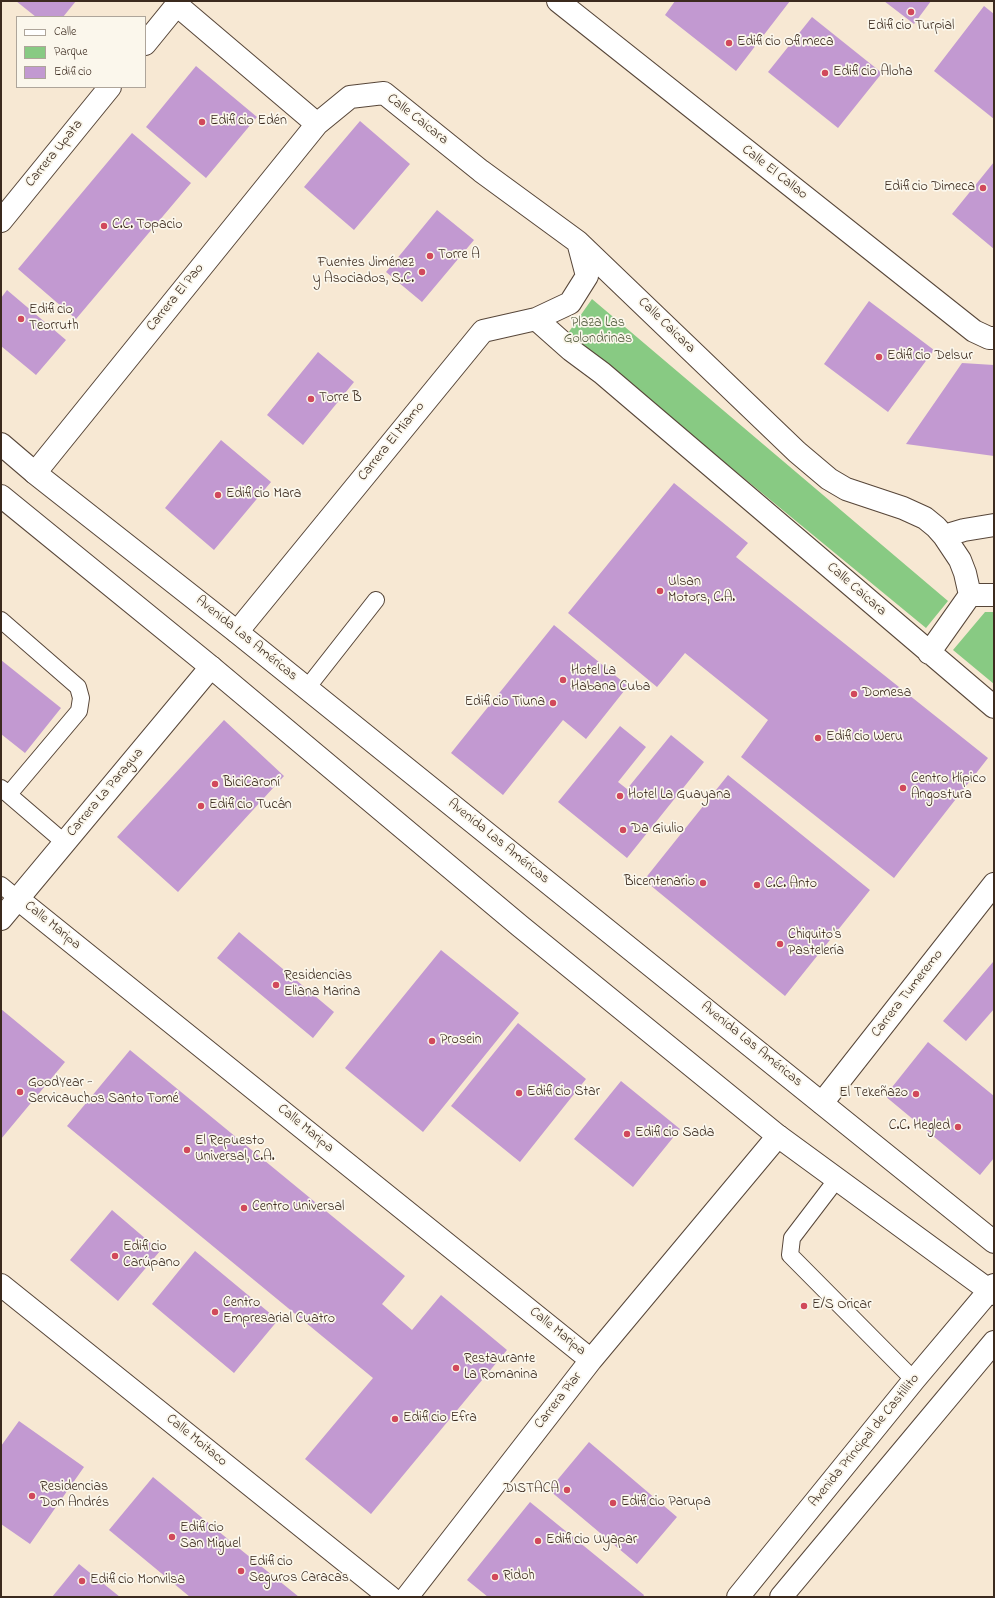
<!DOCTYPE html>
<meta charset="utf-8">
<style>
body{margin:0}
#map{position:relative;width:995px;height:1598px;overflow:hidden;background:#f7e8d3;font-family:"Indie Flower",sans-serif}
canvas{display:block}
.frame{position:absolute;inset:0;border:2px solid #3b2a1e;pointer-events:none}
.legend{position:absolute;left:16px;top:16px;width:130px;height:72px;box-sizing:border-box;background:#fbf7ec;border:1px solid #aea59a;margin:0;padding:5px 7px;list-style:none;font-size:12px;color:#3b2a1e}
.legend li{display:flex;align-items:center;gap:8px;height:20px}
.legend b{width:20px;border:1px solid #aea59a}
</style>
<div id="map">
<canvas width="995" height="1598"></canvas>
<div class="frame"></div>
<ul class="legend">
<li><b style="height:5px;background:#fff"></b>Calle</li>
<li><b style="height:11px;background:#88ca83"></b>Parque</li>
<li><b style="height:11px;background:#c299d1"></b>Edificio</li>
</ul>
</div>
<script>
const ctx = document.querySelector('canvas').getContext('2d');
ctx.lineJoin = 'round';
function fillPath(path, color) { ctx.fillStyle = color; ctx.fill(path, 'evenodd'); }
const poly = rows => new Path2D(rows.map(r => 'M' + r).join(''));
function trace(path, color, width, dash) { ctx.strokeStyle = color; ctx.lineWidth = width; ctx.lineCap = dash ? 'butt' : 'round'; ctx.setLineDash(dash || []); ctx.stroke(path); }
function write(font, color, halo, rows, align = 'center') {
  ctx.font = font + ' "Indie Flower",sans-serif'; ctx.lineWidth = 3.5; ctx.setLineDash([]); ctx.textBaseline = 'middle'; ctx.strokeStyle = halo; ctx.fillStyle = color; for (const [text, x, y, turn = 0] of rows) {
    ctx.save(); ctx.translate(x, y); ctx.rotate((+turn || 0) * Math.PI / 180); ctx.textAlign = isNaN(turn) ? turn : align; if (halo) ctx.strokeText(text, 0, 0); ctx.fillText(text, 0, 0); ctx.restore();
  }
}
const green = poly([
 [592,299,948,601,926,628,593,354,566,336],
 [985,612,994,612,994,684,953,650]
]);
const building = poly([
 [16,1,76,1,63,17,36,17],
 [675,1,790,1,736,71,665,15],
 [884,1,931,1,914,24],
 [984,6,994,14,994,119,934,71],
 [812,17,882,73,838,128,768,72],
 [196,66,257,117,206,178,146,127],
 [360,121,410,164,354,230,304,187],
 [132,133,191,183,76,319,18,269],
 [994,162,994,249,952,214],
 [437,210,474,240,422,302,386,272],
 [7,290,66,340,36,375,1,346,1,298],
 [869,301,934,350,888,412,824,364],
 [318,352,354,382,303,445,267,415],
 [962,363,994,365,994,456,906,444],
 [221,440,271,482,214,550,165,508],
 [674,483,748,543,736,557,988,758,894,878,741,757,768,720,685,653,657,687,568,613],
 [554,625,628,686,586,739,563,720,503,795,451,753],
 [1,660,61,708,25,753,1,734],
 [224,720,284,776,178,892,117,837],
 [620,726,646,747,618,782,627,789,671,735,704,762,627,858,558,802],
 [728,775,870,890,785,996,644,880],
 [239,932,334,1012,313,1038,217,958],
 [441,950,519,1013,423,1132,345,1068],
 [993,962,994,963,994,1009,966,1041,943,1021],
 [1,1009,65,1062,1,1139],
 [518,1023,586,1079,520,1162,451,1106],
 [928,1042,994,1096,994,1158,980,1175,885,1096],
 [130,1050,405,1276,382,1304,412,1330,441,1295,507,1350,371,1514,305,1459,373,1378,67,1126],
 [621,1081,680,1129,633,1187,574,1139],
 [112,1210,160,1251,118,1301,70,1260],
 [195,1251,278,1320,234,1373,152,1304],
 [19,1421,84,1467,30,1544,1,1524,1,1446],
 [589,1442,677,1517,637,1564,549,1490],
 [153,1477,235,1545,299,1597,190,1597,109,1530],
 [530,1502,644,1595,643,1597,488,1597,467,1580],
 [79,1564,120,1597,52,1597]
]);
const service = poly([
 [1,620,78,687,81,698,79,711,9,794],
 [307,688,376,600],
 [1,788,65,843],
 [1,885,18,899],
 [837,1179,792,1238,790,1255,914,1380]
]);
const minor = poly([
 [558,1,974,331,989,338,994,338],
 [177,5,317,124],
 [145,44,180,1],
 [1,221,110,87],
 [536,319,570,303,587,276,578,242],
 [35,473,317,124,350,97,384,93,481,171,578,242,797,452,829,479,846,489,903,508,925,518,936,527,944,536,960,560,965,573,970,595],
 [944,536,964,530,994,525],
 [970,595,994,595],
 [237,632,483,331,536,319,571,350,602,373,994,707],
 [929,653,970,595],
 [18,899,591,1360],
 [1,919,211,667],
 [822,1103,994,884],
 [1,1285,390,1597],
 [407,1597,591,1360,778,1136]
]);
const secondary = poly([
 [1,444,35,473,237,632,994,1242],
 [1,496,211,667,520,926,778,1136,994,1294],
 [738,1597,914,1380,994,1285],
 [781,1597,994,1342]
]);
const markers = [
 [911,12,4,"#d1495b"],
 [729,43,4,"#d1495b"],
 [825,73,4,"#d1495b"],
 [202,122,4,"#d1495b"],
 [983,188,4,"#d1495b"],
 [104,226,4,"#d1495b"],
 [430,256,4,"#d1495b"],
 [422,272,4,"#d1495b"],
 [21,319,4,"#d1495b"],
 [879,357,4,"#d1495b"],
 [311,399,4,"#d1495b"],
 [218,495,4,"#d1495b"],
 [660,591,4,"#d1495b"],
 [563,680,4,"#d1495b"],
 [854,694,4,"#d1495b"],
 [553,703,4,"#d1495b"],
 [818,738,4,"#d1495b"],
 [215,784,4,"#d1495b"],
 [903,788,4,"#d1495b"],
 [620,796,4,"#d1495b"],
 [201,806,4,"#d1495b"],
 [623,830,4,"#d1495b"],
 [703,883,4,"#d1495b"],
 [757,885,4,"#d1495b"],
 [780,944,4,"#d1495b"],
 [276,985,4,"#d1495b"],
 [432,1041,4,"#d1495b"],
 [20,1092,4,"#d1495b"],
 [519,1093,4,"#d1495b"],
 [916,1094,4,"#d1495b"],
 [958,1127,4,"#d1495b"],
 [627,1134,4,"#d1495b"],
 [187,1150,4,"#d1495b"],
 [244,1208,4,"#d1495b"],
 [115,1256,4,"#d1495b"],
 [804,1306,4,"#d1495b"],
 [215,1312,4,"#d1495b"],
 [456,1368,4,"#d1495b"],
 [395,1419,4,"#d1495b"],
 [567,1490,4,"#d1495b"],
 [32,1496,4,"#d1495b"],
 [613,1503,4,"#d1495b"],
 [172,1537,4,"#d1495b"],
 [538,1541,4,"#d1495b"],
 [241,1571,4,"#d1495b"],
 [495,1577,4,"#d1495b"],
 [82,1581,4,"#d1495b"]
];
const poiNames = [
 ["Edificio Turpial",911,27,"center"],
 ["Edificio Ofimeca",737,43],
 ["Edificio Aloha",833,73],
 ["Edificio Edén",210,122],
 ["Edificio Dimeca",975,188,"right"],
 ["C.C. Topacio",112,226],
 ["Torre A",438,256],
 ["Fuentes Jiménez",414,264,"right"],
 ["y Asociados, S.C.",414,280,"right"],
 ["Edificio",29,311],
 ["Teorruth",29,327],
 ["Edificio Delsur",887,357],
 ["Torre B",319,399],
 ["Edificio Mara",226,495],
 ["Ulsan",668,583],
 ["Motors, C.A.",668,599],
 ["Hotel La",571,672],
 ["Habana Cuba",571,688],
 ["Domesa",862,694],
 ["Edificio Tiuna",545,703,"right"],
 ["Edificio Weru",826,738],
 ["Centro Hípico",911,780],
 ["Angostura",911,796],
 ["BiciCaroní",223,784],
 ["Hotel La Guayana",628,796],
 ["Edificio Tucán",209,806],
 ["Da Giulio",631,830],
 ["Bicentenario",695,883,"right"],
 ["C.C. Anto",765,885],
 ["Chiquito's",788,936],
 ["Pastelería",788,952],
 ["Residencias",284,977],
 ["Eliana Marina",284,993],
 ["Prosein",440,1041],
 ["GoodYear -",28,1084],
 ["Servicauchos Santo Tomé",28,1100],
 ["Edificio Star",527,1093],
 ["El Tekeñazo",908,1094,"right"],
 ["C.C. Hegled",950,1127,"right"],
 ["Edificio Sada",635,1134],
 ["El Repuesto",195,1142],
 ["Universal, C.A.",195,1158],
 ["Centro Universal",252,1208],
 ["Edificio",123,1248],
 ["Carúpano",123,1264],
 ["Centro",223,1304],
 ["Empresarial Cuatro",223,1320],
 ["E/S Oricar",812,1306],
 ["Restaurante",464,1360],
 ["La Romanina",464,1376],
 ["Edificio Efra",403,1419],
 ["Residencias",40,1488],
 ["Don Andrés",40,1504],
 ["DISTACA",559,1490,"right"],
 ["Edificio Parupa",621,1503],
 ["Edificio",180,1529],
 ["San Miguel",180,1545],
 ["Edificio Uyapar",546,1541],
 ["Edificio",249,1563],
 ["Seguros Caracas",249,1579],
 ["Ridoh",503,1577],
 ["Edificio Monvilsa",90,1581]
];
const streetNames = [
 ["Calle Caicara",417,120,38],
 ["Carrera Upata",55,154,-51],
 ["Calle El Callao",774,173,38],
 ["Carrera El Pao",176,298,-51],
 ["Calle Caicara",666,326,44],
 ["Carrera El Miamo",392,442,-51],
 ["Calle Caicara",856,590,41],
 ["Avenida Las Américas",246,639,39],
 ["Carrera La Paragua",106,793,-50],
 ["Avenida Las Américas",498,842,39],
 ["Calle Maripa",52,926,39],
 ["Carrera Tumeremo",908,994,-52],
 ["Avenida Las Américas",751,1045,39],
 ["Calle Maripa",305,1129,39],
 ["Calle Maripa",557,1332,39],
 ["Carrera Piar",559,1401,-52],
 ["Calle Moitaco",196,1441,39],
 ["Avenida Principal de Castillito",865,1441,-51]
];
const parkNames = [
 ["Plaza Las",598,324],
 ["Golondrinas",598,340]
];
fillPath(green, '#88ca83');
fillPath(building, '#c299d1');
trace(service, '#574639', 18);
trace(minor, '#574639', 24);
trace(secondary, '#574639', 24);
trace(service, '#fff', 16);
trace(minor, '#fff', 22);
trace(secondary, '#fff', 22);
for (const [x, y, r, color] of markers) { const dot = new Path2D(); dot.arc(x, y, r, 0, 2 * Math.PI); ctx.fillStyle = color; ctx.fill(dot); trace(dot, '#fbf7ec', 1.5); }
write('14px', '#3b2a1e', '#fbf7ec', poiNames, 'left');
write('14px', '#3b2a1e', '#fbf7ec', streetNames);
write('14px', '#525a3c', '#fbf7ec', parkNames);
</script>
